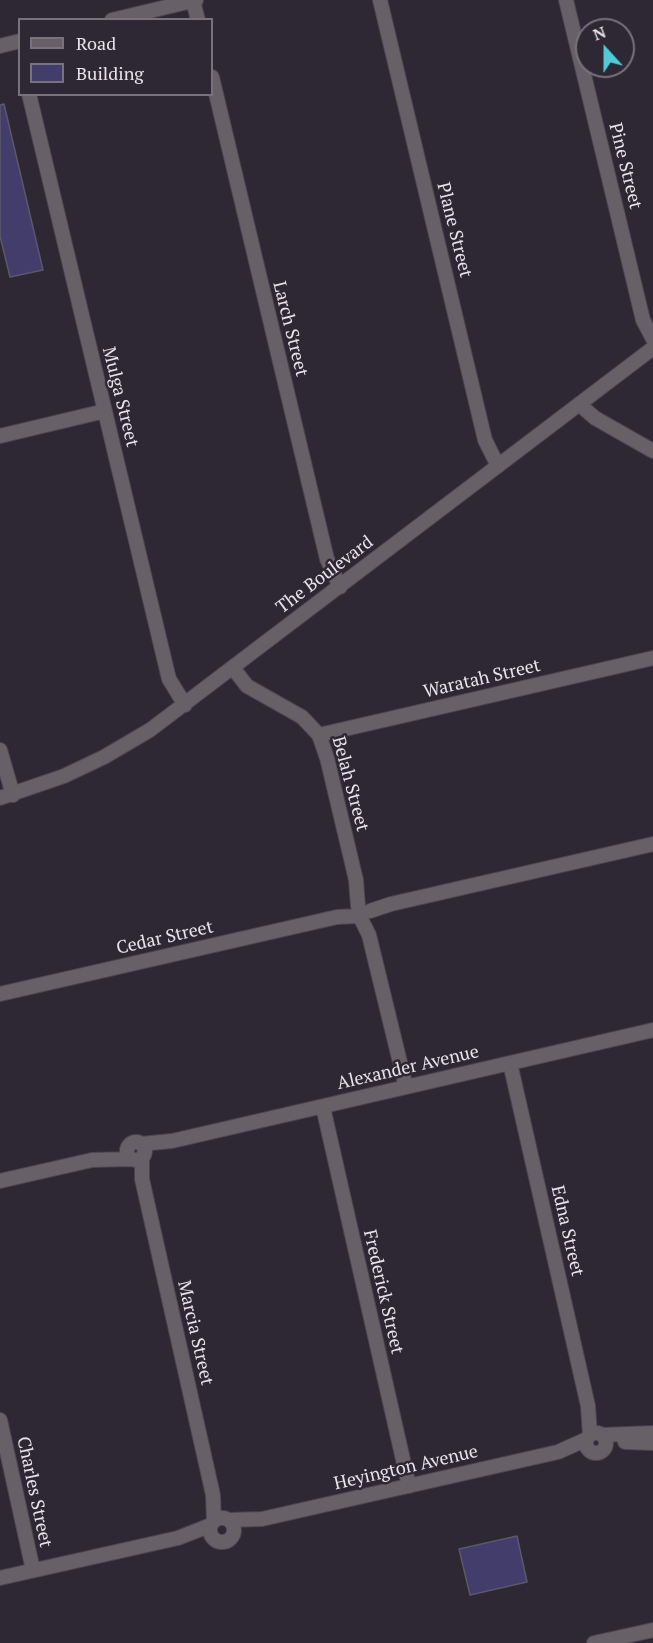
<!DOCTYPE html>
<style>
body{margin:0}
#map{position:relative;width:653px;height:1643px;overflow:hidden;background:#2e2734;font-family:"PT Serif",serif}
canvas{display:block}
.legend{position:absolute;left:18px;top:18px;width:195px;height:78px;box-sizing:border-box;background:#2e2734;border:2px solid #78727e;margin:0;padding:8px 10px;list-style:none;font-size:18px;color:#e8e3ec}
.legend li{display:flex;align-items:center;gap:12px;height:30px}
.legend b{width:30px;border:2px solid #78727e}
.north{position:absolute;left:575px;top:18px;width:60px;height:60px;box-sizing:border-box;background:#2e2734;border:2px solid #78727e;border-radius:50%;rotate:339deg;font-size:16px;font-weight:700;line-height:24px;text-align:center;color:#e8e3ec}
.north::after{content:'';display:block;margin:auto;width:21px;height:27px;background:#52cbd7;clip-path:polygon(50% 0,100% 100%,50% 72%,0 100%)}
</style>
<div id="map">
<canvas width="653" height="1643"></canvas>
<ul class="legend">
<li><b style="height:8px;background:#676167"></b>Road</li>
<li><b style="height:16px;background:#423d6a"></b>Building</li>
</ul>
<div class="north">N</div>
</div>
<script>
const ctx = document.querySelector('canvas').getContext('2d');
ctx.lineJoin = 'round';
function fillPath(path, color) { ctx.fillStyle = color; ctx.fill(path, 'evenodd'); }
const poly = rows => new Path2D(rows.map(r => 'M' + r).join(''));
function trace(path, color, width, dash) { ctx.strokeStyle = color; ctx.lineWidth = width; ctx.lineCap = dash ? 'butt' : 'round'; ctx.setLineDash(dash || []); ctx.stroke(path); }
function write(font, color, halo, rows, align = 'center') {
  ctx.font = font + ' "PT Serif",serif'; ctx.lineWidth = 5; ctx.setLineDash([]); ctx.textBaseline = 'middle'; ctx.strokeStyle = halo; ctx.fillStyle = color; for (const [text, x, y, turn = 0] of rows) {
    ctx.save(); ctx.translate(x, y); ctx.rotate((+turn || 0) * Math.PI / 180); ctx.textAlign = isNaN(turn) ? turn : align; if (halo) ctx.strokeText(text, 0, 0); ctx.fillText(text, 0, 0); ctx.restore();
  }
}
const building = poly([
 [4,104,43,270,10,277,0,236,0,105,4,104],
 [517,1536,527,1582,470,1595,459,1549,517,1536]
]);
const minor = poly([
 [380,0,485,440,498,466],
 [566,0,643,320,653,339],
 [193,1,198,20],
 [112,20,196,0],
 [0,46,20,41],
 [212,77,327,559,340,587],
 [29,94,169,679,185,705],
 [579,404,595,418,653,451],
 [0,436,105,411],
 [233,668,247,686,302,717,319,735,327,758,356,880,358,906],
 [319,735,653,658],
 [0,750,13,795],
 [0,798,64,776,104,757,150,730,653,348],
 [370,911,391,904,653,844],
 [360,917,369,935,406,1087],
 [0,994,337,917,359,916],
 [510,1063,588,1406,590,1435],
 [323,1107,409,1486],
 '127 1151a9 9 0 1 1 18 0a9 9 0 1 1-18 0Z',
 [141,1144,172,1141,653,1030],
 [142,1157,142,1179,213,1495,214,1521],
 [0,1181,92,1160,131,1159],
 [0,1420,33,1570],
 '586 1443a10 10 0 1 1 20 0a10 10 0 1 1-20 0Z',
 [602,1435,653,1433],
 [625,1442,653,1443],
 '210 1530a12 12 0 1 1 24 0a12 12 0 1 1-24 0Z',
 [229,1520,262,1519,558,1452,587,1439],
 [0,1578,178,1538,211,1525],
 [594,1643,653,1630]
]);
const streetNames = [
 ["Pine Street",625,166,76],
 ["Plane Street",454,230,76],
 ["Larch Street",290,329,76],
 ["Mulga Street",120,397,76],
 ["The Boulevard",325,575,-37],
 ["Waratah Street",482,679,-13],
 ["Belah Street",350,784,75],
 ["Cedar Street",165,938,-13],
 ["Alexander Avenue",408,1068,-13],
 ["Edna Street",567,1231,77],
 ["Frederick Street",383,1292,77],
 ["Marcia Street",195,1333,77],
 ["Heyington Avenue",406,1468,-13],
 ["Charles Street",34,1492,78]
];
fillPath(building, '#423d6a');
trace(building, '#595969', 1.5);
trace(minor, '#4c4551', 16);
trace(minor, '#676167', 14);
write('18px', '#e8e3ec', '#2e2734', streetNames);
</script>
